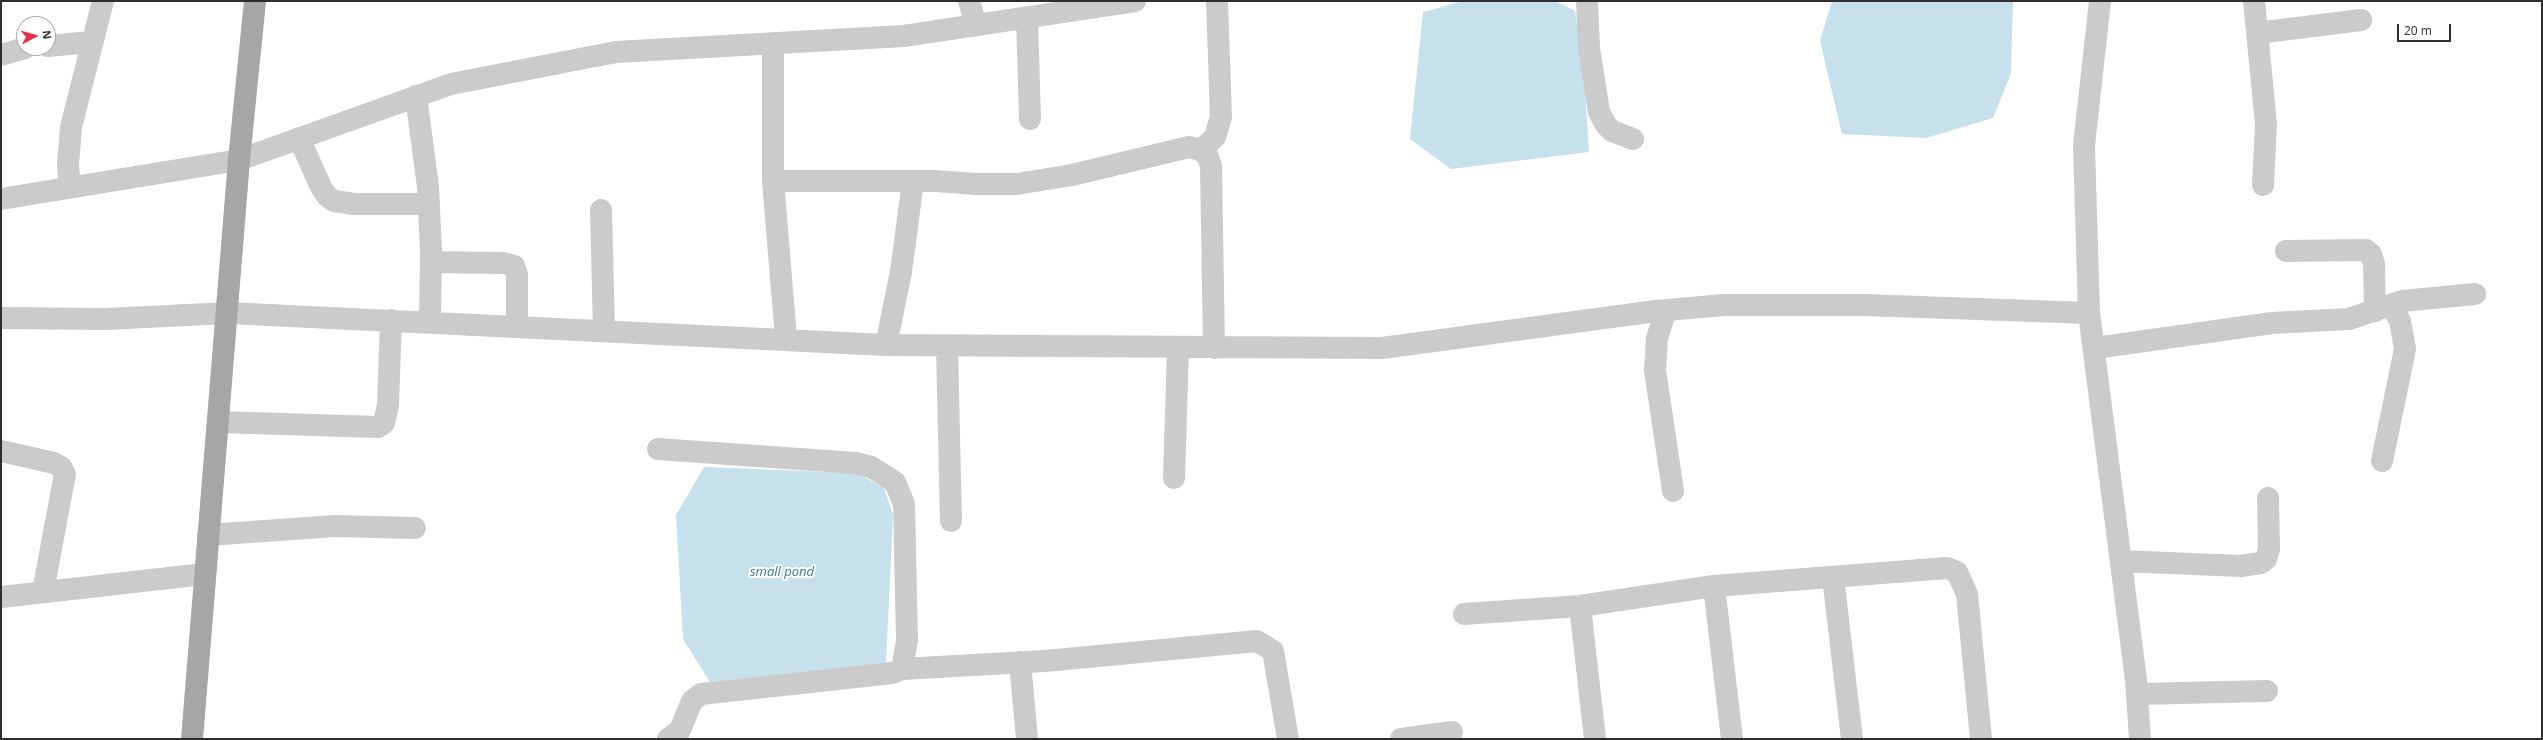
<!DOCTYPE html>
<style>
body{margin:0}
#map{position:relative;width:2543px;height:740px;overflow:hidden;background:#fff;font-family:"Open Sans",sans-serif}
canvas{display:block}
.frame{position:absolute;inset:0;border:2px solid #2e2e2e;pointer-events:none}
.north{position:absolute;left:16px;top:16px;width:40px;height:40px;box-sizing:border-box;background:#fff;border:1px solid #ababab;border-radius:50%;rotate:84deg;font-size:11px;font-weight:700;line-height:16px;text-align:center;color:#2e2e2e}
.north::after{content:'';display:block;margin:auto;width:14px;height:18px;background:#ea2a47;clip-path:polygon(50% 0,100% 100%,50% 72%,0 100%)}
.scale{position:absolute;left:2397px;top:24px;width:54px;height:18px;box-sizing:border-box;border:2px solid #2e2e2e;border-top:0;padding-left:5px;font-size:12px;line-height:14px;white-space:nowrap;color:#2e2e2e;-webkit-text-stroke:3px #fff;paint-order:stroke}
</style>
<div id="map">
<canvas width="2543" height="740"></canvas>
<div class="frame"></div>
<div class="north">N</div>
<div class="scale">20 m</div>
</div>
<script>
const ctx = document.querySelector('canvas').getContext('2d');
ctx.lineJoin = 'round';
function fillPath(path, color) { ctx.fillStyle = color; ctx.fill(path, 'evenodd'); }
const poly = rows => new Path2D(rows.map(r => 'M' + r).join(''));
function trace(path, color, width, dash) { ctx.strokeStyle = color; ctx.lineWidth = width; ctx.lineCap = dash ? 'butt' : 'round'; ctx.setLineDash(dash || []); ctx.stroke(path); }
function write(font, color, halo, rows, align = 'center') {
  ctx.font = font + ' "Open Sans",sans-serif'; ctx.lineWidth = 4; ctx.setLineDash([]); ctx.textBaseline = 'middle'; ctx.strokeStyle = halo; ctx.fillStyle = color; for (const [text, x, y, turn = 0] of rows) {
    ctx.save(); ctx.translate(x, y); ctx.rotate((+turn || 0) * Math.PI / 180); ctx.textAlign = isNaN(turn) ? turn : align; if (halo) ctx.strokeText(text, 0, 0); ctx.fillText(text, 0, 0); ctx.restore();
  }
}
const water = poly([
 [1463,1,1555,1,1575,11,1584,72,1589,152,1451,169,1410,139,1423,12],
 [1832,1,2013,1,2011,73,1993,118,1926,138,1842,134,1820,41],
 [704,467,857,473,884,488,893,515,886,663,710,682,683,639,676,515]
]);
const minor = poly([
 [969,1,976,25],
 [1587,1,1589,48,1599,112,1606,125,1612,131,1633,139],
 [2100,1,2084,146,2089,313,2136,680,2140,739],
 [2254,1,2266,124,2263,185],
 [1027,18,1030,119],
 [2257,33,2361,20],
 [773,44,773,181,786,338],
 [48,46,91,42],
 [1,55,25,48],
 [416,96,428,187,431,251,430,322],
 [299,138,321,187,327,196,334,201,354,204,429,204],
 [1201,150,1215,137,1221,117,1217,1],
 [773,181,936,181,976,184,1017,184,1072,175,1189,147,1201,150,1208,157,1211,166,1214,348],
 [70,187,68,165,71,127,103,1],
 [1,199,239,160,451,84,616,52,904,36,1135,1],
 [601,210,604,331],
 [2286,251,2366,250,2371,254,2374,264,2375,311],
 [431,262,504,263,514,266,517,275,517,327],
 [1666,310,1657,338,1655,370,1673,491],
 [1,318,105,319,228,313,886,345,1382,348,1656,311,1724,305,1864,305,2089,313],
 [886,345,901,272,913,181],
 [947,346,951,521],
 [2095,348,2272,323,2349,319,2402,301,2475,294],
 [218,422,378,427,384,423,388,405,391,320],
 [658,449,856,463,871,467,895,482,904,504,907,640,902,669,892,673,701,694,692,701,680,730,668,739],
 [1,451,54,463,61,467,65,474,43,591],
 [2382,461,2405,349,2400,321,2391,305],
 [1174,478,1178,348],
 [208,535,335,526,415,528],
 [2121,561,2241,566,2261,563,2266,559,2269,549,2268,498],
 [1833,577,1852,739],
 [1714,586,1732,739],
 [1,597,204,574],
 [1580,606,1595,739],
 [1464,614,1580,606,1714,586,1947,568,1957,572,1967,594,1981,739],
 [1020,662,1027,739],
 [902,669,1045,661,1257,641,1273,651,1288,739],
 [2137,694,2267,691],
 [1401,739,1452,732]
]);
const major = poly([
 [192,739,239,160,255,1]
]);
const waterNames = [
 ["small pond",782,572]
];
fillPath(water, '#c6e0ec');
trace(minor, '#cbcbcb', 22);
trace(major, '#a6a6a6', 22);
write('italic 13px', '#397792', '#fff', waterNames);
</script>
